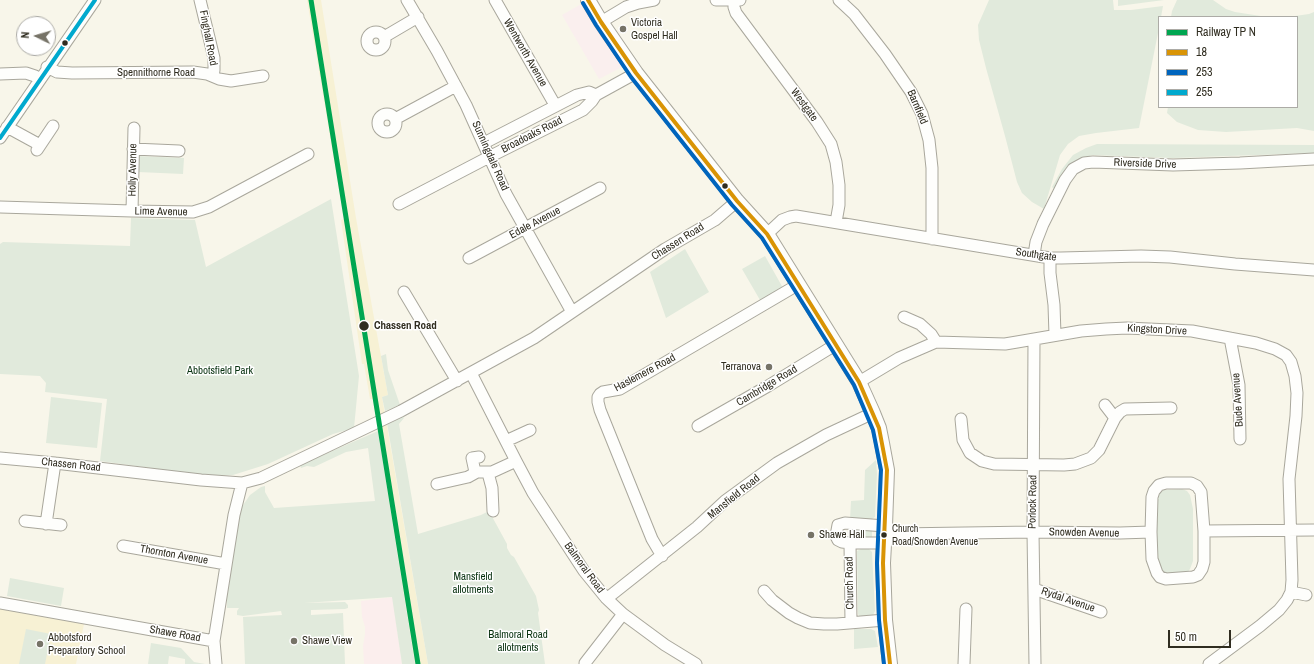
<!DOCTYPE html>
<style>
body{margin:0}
#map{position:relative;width:1314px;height:664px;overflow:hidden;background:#f8f6ea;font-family:"Archivo Narrow",sans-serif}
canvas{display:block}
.legend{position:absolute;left:1158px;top:16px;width:140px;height:92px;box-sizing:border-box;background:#fff;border:1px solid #acaba6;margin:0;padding:5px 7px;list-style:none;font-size:12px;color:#302d20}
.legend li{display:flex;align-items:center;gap:8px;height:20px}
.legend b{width:20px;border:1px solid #acaba6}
.north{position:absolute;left:16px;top:16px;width:40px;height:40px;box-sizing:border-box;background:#fff;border:1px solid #acaba6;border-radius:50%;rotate:275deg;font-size:11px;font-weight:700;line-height:16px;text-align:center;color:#302d20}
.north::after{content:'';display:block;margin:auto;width:14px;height:18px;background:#767367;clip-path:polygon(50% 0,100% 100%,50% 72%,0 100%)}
.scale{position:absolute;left:1168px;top:630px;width:63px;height:18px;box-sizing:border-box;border:2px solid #302d20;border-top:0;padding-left:5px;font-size:12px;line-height:14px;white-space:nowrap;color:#302d20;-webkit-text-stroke:3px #fff;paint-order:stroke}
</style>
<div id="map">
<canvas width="1314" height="664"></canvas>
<ul class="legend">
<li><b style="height:5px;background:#00a651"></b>Railway TP N</li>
<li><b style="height:5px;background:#d99405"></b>18</li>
<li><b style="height:5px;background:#0065bd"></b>253</li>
<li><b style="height:5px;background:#00a9ce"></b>255</li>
</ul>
<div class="north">N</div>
<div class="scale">50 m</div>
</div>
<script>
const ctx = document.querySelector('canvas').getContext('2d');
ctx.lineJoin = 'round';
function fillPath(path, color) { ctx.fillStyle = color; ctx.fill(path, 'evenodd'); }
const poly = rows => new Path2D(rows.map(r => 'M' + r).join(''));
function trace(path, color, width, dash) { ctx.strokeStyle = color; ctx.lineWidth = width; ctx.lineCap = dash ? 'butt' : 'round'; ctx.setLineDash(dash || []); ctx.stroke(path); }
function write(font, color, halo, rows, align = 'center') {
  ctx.font = font + ' "Archivo Narrow",sans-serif'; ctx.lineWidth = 3; ctx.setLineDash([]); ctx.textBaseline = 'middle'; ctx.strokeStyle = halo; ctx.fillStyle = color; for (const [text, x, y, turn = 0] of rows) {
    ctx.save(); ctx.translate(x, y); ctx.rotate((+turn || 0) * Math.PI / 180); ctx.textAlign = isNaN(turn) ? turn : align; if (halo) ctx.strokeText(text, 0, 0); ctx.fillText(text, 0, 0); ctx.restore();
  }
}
const commercial = poly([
 [583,3,624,66,599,79,562,15]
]);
const industrial = poly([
 [393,597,402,664,364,664,363,646,365,634,365,627,362,617,361,601]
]);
const built = poly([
 [307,0,321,0,356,218,388,395,382,397,428,664,415,664,373,399,370,399,364,364,362,364,341,220,344,219],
 [0,608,84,624,76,664,0,664]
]);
const green = poly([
 [989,0,1113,0,1114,10,1131,10,1163,6,1161,17,1159,17,1159,28,1139,128,1096,133,1079,136,1068,144,1060,155,1044,209,1032,202,1022,193,1017,182,1005,136,986,68,979,40,978,25],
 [1118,0,1164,0,1118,6],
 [1177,0,1213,0,1226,9,1235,12,1267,17,1171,17,1172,11],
 [1314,12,1314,131,1297,128,1226,132,1198,130,1177,122,1167,113,1168,107,1297,107,1297,17,1288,17,1309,14],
 [1097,144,1314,145,1314,153,1173,158,1092,155,1071,164,1055,190,1052,187,1062,169,1073,155,1086,148],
 [138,156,184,158,183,174,138,172],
 [331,199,359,376,354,428,333,434,268,464,233,475,210,476,100,461,107,399,45,392,46,383,40,376,0,374,0,244,3,242,130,246,131,218,195,220,206,267],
 [685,249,709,292,666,318,650,272],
 [765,256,783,288,760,300,742,269],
 [386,354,388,370,400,405,385,411,382,397,388,395,381,356],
 [51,397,102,403,97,448,46,443],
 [403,415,404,418,399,424,418,534,481,515,489,511,507,544,507,548,511,555,514,557,536,596,539,610,538,613,545,664,428,664,387,423],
 [378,431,415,664,402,664,392,597,304,603,345,602,348,605,348,608,345,609,311,610,311,615,343,613,345,664,245,664,243,617,282,615,281,611,243,616,237,615,237,611,239,608,227,608,227,597,225,593,227,573,241,508,250,495,261,487,265,486,265,492,274,508,375,501,368,448,346,452,314,467,307,466,301,468,300,465],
 [876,460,877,474,875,517,870,520,850,520,851,501,864,500,865,470],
 [1182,489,1187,491,1190,495,1193,509,1193,561,1190,569,1187,573,1159,574,1152,508,1158,494,1162,490],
 [852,529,872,529,872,538,851,538,848,534,849,531],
 [863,548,869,549,872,552,875,611,873,615,862,617,859,616,858,614,857,551],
 [10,578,64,588,61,606,7,596],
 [26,629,51,634,45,664,19,664],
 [854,629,871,629,875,631,878,647,854,649],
 [151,643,181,648,194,662,205,664,185,664,185,659,169,656,168,664,148,664]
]);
const minor = poly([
 [200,0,214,58,214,70,213,76],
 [407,0,437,51,466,105,506,194,572,312],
 [495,0,555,105],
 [716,0,740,0],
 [839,0,854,14,885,54,911,92,922,114,929,140,932,168,932,239],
 [734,1,734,7,736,13,817,122,831,144,836,162,839,185,839,205,836,222],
 [601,22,626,7,638,3,654,0],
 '367 41a9 9 0 1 1 18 0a9 9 0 1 1-18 0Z',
 [384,37,418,17],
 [47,67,57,72,72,73,193,72,207,74,219,79,231,81,263,76],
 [0,74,26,73,35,76,40,79],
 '378 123a9 9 0 1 1 18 0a9 9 0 1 1-18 0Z',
 [395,119,456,86],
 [7,127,40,145],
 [0,138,95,0],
 [484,143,577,95,589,92,596,95],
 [133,149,179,151],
 [37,150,53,126],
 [399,204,489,157,583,110,592,101,596,95,636,73],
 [0,207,132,211,193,212,209,207,308,154],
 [132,211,134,128],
 [767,234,782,220,790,217,796,216,1050,258,1061,258,1141,256,1170,257,1235,264,1314,270],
 [1034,255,1036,242,1043,224,1065,180,1073,169,1084,163,1093,162,1173,165,1240,163,1314,159],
 [469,258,600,188],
 [1050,258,1050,273,1054,305,1055,335],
 [404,292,457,381],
 [904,317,920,324,931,334,936,342],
 [1230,338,1239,385,1240,439],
 [1034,339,1033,532,1035,664],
 [471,373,516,461,533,493,584,571,606,598,623,614,665,645,696,664],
 [859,382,899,358,936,342,1005,344,1017,342,1081,331,1106,329,1127,328,1192,331,1256,343,1275,349,1286,355,1291,362,1295,376,1297,393,1296,416,1289,479,1292,580,1291,592,1287,600,1279,610,1260,626,1209,664],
 [1105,405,1115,418],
 [961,419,963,440,970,453,982,461,994,464,1064,465,1075,464,1091,458,1099,450,1115,418,1120,412,1125,409,1171,408],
 [698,426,768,386,835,345],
 [506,441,530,430],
 [0,458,55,463,201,480,242,483,261,478,401,411,534,338,665,249,715,220,737,201],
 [475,472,472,458,479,457],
 [488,473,492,488,493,511],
 [1166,483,1191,483,1197,486,1201,492,1204,531,1204,562,1202,569,1198,575,1193,577,1166,579,1160,577,1157,573,1152,559,1151,532,1152,497,1154,491,1159,485,1166,483],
 [437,484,468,477,477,472,492,472,516,461],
 [25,521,61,525],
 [46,524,55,463],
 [1204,531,1314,530],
 [897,534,884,543,850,543,842,542,838,540,836,536,838,525,845,523,885,526,897,534,1033,532,1120,533,1151,532],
 [850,543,851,623],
 [123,546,226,564],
 [662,556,652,539,600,410,598,402,598,397,600,394,603,392,620,389,799,284],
 [1034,589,1101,612],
 [764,591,772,600,789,613,798,618,810,623,824,624,837,624,885,620],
 [1291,592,1306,595],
 [606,598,610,596,697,527,725,501,777,463,826,435,873,413],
 [0,603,214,641,234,515,242,483],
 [214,641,216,664],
 [585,663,623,614],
 [964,664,966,609]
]);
const major = poly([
 [588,0,601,22,636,73,737,201,767,234,859,382,873,413,879,428,882,443,887,470,885,526,883,563,885,620,890,664]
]);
const bus1 = poly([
 [588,0,601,22,636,73,737,201,767,234,859,382,879,428,887,470,883,563,885,620,890,664]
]);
const bus2 = poly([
 [583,3,596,25,631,77,732,205,762,238,854,385,873,430,881,470,877,563,879,620,884,664]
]);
const bus3 = poly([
 [0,138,95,0]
]);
const rail1 = poly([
 [311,0,418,664]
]);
const markers = [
 [623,29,4,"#767367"],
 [65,43,3.5,"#302d20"],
 [725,186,3.5,"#302d20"],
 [364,326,5.5,"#302d20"],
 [769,367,4,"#767367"],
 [811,535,4,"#767367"],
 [884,535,3.5,"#302d20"],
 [294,641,4,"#767367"],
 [40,644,4,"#767367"]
];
const busNames = [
 ["Church",892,529],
 ["Road/Snowden Avenue",892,542]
];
const poiNames = [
 ["Victoria",631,23],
 ["Gospel Hall",631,36],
 ["Terranova",761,367,"right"],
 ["Shawe Hall",819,535],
 ["Abbotsford",48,638],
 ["Preparatory School",48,651],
 ["Shawe View",302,641]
];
const streetNames = [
 ["Finghall Road",208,38,79],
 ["Wentworth Avenue",525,53,60],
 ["Spennithorne Road",156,73],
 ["Westgate",804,105,54],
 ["Barnfield",917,107,67],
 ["Broadoaks Road",532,135,-27],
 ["Sunningdale Road",490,156,66],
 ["Riverside Drive",1145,164,2],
 ["Holly Avenue",133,170,-89],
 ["Lime Avenue",161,212,1],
 ["Edale Avenue",535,223,-28],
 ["Chassen Road",678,242,-32],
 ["Southgate",1036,255,8],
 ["Kingston Drive",1157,330,3],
 ["Haslemere Road",645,373,-28],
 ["Cambridge Road",767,386,-31],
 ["Bude Avenue",1238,400,-94],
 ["Chassen Road",71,465,6],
 ["Mansfield Road",734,497,-39],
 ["Porlock Road",1033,502,-89],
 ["Snowden Avenue",1084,533,1],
 ["Thornton Avenue",174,555,10],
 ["Balmoral Road",584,568,54],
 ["Church Road",850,583,-91],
 ["Rydal Avenue",1068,600,19],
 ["Shawe Road",175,634,10]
];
const stopNames = [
 ["Chassen Road",374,326]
];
const parkNames = [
 ["Abbotsfield Park",220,371],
 ["Mansfield",473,577],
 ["allotments",473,590],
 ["Balmoral Road",518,635],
 ["allotments",518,648]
];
fillPath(commercial, '#faefee');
fillPath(industrial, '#fbeeed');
fillPath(built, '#f7f1d4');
fillPath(green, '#e1eadc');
trace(minor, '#a9a79c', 13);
trace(major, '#a9a79c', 16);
trace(minor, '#fefefc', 11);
trace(major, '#fefefc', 14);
trace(bus1, '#d99405', 4);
trace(bus2, '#0065bd', 4);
trace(bus3, '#00a9ce', 4);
trace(rail1, '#00a651', 5);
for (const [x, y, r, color] of markers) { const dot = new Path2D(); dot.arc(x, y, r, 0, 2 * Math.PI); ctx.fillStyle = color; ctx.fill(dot); trace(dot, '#fff', 1.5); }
write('10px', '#302d20', '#fff', busNames, 'left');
write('11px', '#302d20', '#fff', poiNames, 'left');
write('11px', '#302d20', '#fff', streetNames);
write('bold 11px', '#302d20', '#fff', stopNames, 'left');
write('11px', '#083210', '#fff', parkNames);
</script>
